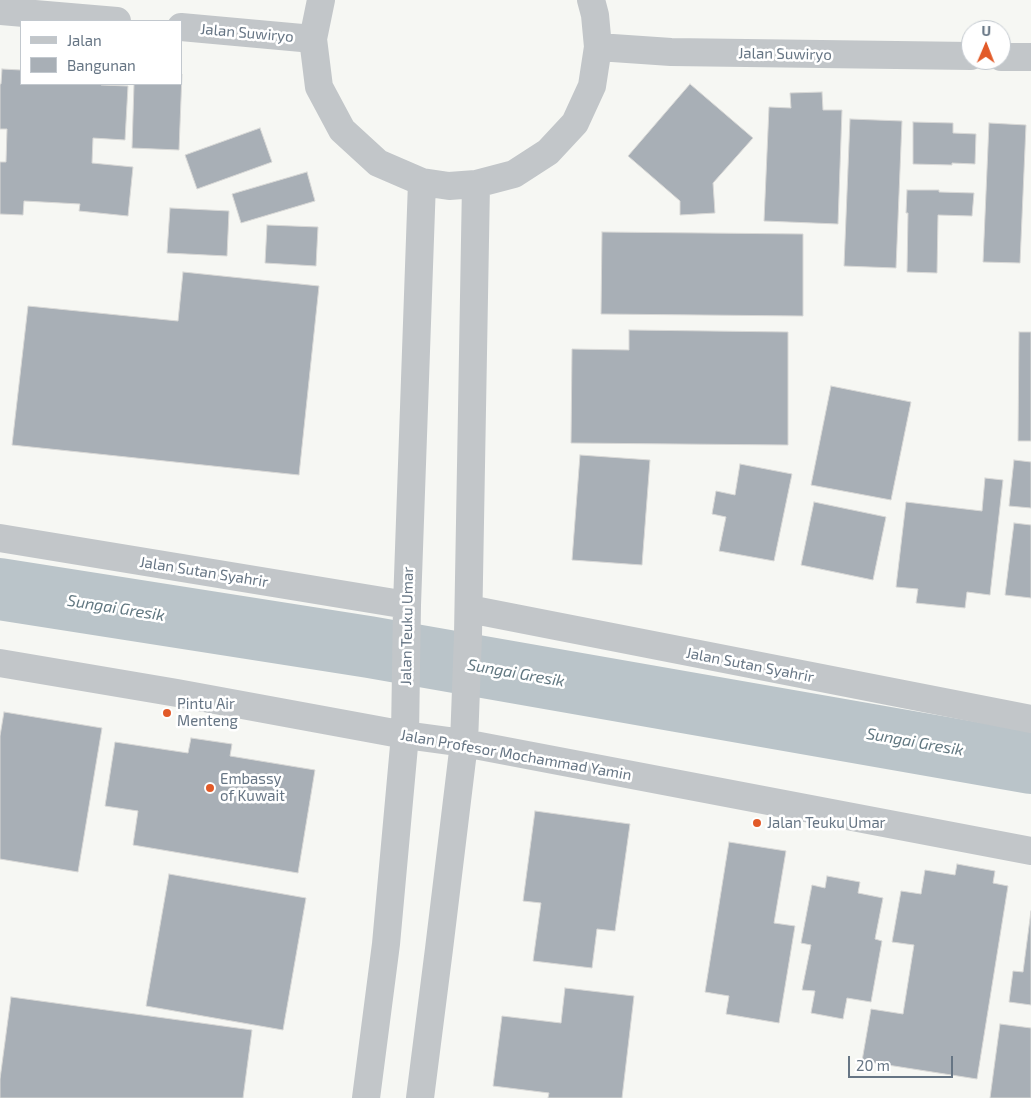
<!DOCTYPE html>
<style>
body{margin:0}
#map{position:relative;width:1031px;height:1098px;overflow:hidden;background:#f6f7f3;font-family:"Exo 2",sans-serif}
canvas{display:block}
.legend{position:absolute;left:20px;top:20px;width:162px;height:65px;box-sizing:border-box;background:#fff;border:1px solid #c2c8ce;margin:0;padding:6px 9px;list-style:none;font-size:15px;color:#667584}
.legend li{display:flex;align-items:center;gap:10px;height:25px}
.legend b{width:25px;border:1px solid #c2c8ce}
.north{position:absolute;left:961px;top:20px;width:50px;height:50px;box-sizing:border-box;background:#fff;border:1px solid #c2c8ce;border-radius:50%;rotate:1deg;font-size:14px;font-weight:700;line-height:20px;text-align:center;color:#667584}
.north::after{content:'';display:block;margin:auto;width:18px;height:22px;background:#e25a28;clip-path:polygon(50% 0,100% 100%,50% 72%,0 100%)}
.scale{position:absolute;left:848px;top:1056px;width:105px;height:22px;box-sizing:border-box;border:2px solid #667584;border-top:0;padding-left:6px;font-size:15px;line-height:18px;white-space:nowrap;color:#667584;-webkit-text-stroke:4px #fff;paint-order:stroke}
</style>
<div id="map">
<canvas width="1031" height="1098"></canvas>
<ul class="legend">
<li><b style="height:6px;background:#c2c6c9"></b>Jalan</li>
<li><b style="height:14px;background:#a8afb6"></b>Bangunan</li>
</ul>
<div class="north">U</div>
<div class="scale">20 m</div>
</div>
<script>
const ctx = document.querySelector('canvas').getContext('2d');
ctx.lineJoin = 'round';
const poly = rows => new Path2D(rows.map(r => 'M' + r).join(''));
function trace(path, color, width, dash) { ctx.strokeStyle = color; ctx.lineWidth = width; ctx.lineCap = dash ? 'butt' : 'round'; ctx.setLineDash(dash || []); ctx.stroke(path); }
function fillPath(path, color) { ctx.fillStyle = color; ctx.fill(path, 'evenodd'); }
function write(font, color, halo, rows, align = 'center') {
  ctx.font = font + ' "Exo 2",sans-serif'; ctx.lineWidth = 5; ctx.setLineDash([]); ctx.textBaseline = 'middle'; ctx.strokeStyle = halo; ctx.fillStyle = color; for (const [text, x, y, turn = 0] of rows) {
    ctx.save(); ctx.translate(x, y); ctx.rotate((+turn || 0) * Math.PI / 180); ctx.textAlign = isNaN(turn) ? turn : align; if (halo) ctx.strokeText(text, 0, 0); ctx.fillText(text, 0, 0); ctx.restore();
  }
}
const river = poly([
 [0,589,369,647,1031,763]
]);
const building = poly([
 [2,69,21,70,21,84,101,84,101,85,128,86,125,140,93,138,92,163,133,167,128,216,79,211,80,204,24,201,23,215,0,214,0,162,6,162,7,129,0,129,0,84,1,84,2,69],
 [181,74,182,74,179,150,132,148,134,84,181,84,181,74],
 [690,84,753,138,713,183,715,213,680,215,680,201,628,156,690,84],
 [822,92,823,110,842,110,838,224,764,221,769,107,791,108,790,93,822,92],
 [850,119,902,121,896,268,844,266,850,119],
 [913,122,953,123,953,133,976,134,975,164,952,163,952,165,913,164,913,122],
 [989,123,1026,125,1020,263,983,262,989,123],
 [260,128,272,162,197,189,185,155,260,128],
 [307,172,315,201,241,223,232,194,307,172],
 [907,190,939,190,939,192,974,193,972,216,938,215,937,273,907,272,908,213,906,213,907,190],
 [170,208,229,211,227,256,167,253,170,208],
 [267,225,318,227,316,266,265,263,267,225],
 [602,232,803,234,803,316,601,314,602,232],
 [183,272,319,286,299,475,12,445,28,306,178,321,183,272],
 [629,330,788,332,788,445,571,443,572,349,629,350,629,330],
 [1019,332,1031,332,1031,441,1018,441,1019,332],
 [831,386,911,402,891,500,811,485,831,386],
 [580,455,650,460,642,565,572,560,580,455],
 [1014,460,1031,462,1031,508,1009,506,1014,460],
 [740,464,792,474,774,561,719,551,726,517,712,514,716,491,735,495,740,464],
 [985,478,1003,480,990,595,967,592,965,608,916,603,918,589,896,587,906,502,982,511,985,478],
 [814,502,886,517,873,580,801,565,814,502],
 [1014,523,1031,525,1031,598,1005,595,1014,523],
 [4,712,102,728,78,872,0,859,0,736,4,712],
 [191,738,232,744,230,756,315,770,298,873,133,845,138,811,105,806,115,742,188,753,191,738],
 [535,811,630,824,615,931,597,929,592,968,533,961,541,903,523,901,535,811],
 [729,842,786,851,774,923,795,926,779,1023,726,1014,729,996,705,992,729,842],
 [957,864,995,871,993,883,1008,886,977,1079,862,1061,871,1009,903,1014,914,945,892,942,901,891,921,894,925,870,955,875,957,864],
 [169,874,306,898,283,1030,146,1006,169,874],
 [827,876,860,882,858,893,883,898,875,939,882,941,871,1002,847,998,843,1019,811,1013,815,991,802,990,811,945,801,943,812,885,825,888,827,876],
 [1031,911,1031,1005,1009,1002,1013,971,1023,972,1031,911],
 [565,988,634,996,622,1098,548,1098,549,1093,493,1086,502,1016,561,1023,565,988],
 [11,997,252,1030,243,1098,0,1098,0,1079,11,997],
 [1000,1024,1031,1028,1031,1098,990,1098,1000,1024]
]);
const tertiary = poly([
 [321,0,313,39,319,87,342,130,378,163,422,182,449,186,476,184,514,174,548,152,575,123,592,86,598,47,595,15,591,0],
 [0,11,117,21],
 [181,27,313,39],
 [598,47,671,52,971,56],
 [1001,57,1031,57],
 [0,538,407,605],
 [469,609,1031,719],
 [0,663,177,693,405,735,464,743,1031,851],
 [366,1098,386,944,405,735,407,605,422,182],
 [420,1098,439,949,464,743,468,635,476,184]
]);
const markers = [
 [167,713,5,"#e25a28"],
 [210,788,5,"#e25a28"],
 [757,823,5,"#e25a28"]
];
const streetNames = [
 ["Jalan Suwiryo",247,33,5],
 ["Jalan Suwiryo",785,54,1],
 ["Jalan Sutan Syahrir",204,572,9],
 ["Jalan Teuku Umar",407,626,-89],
 ["Jalan Sutan Syahrir",750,665,11],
 ["Jalan Profesor Mochammad Yamin",516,755,10]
];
const poiNames = [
 ["Pintu Air",177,704],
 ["Menteng",177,721],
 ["Embassy",220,779],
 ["of Kuwait",220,796],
 ["Jalan Teuku Umar",767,823]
];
const waterNames = [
 ["Sungai Gresik",116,608,9],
 ["Sungai Gresik",516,673,10],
 ["Sungai Gresik",915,742,10]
];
trace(river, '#bac4c9', 62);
fillPath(building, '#a8afb6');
trace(building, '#d8d8d6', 1);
trace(tertiary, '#c2c6c9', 28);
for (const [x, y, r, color] of markers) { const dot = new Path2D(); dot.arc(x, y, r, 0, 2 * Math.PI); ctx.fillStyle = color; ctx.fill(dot); trace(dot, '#fff', 2); }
write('15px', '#667584', '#fff', streetNames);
write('15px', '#667584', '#fff', poiNames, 'left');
write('italic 16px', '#617780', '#fff', waterNames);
</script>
